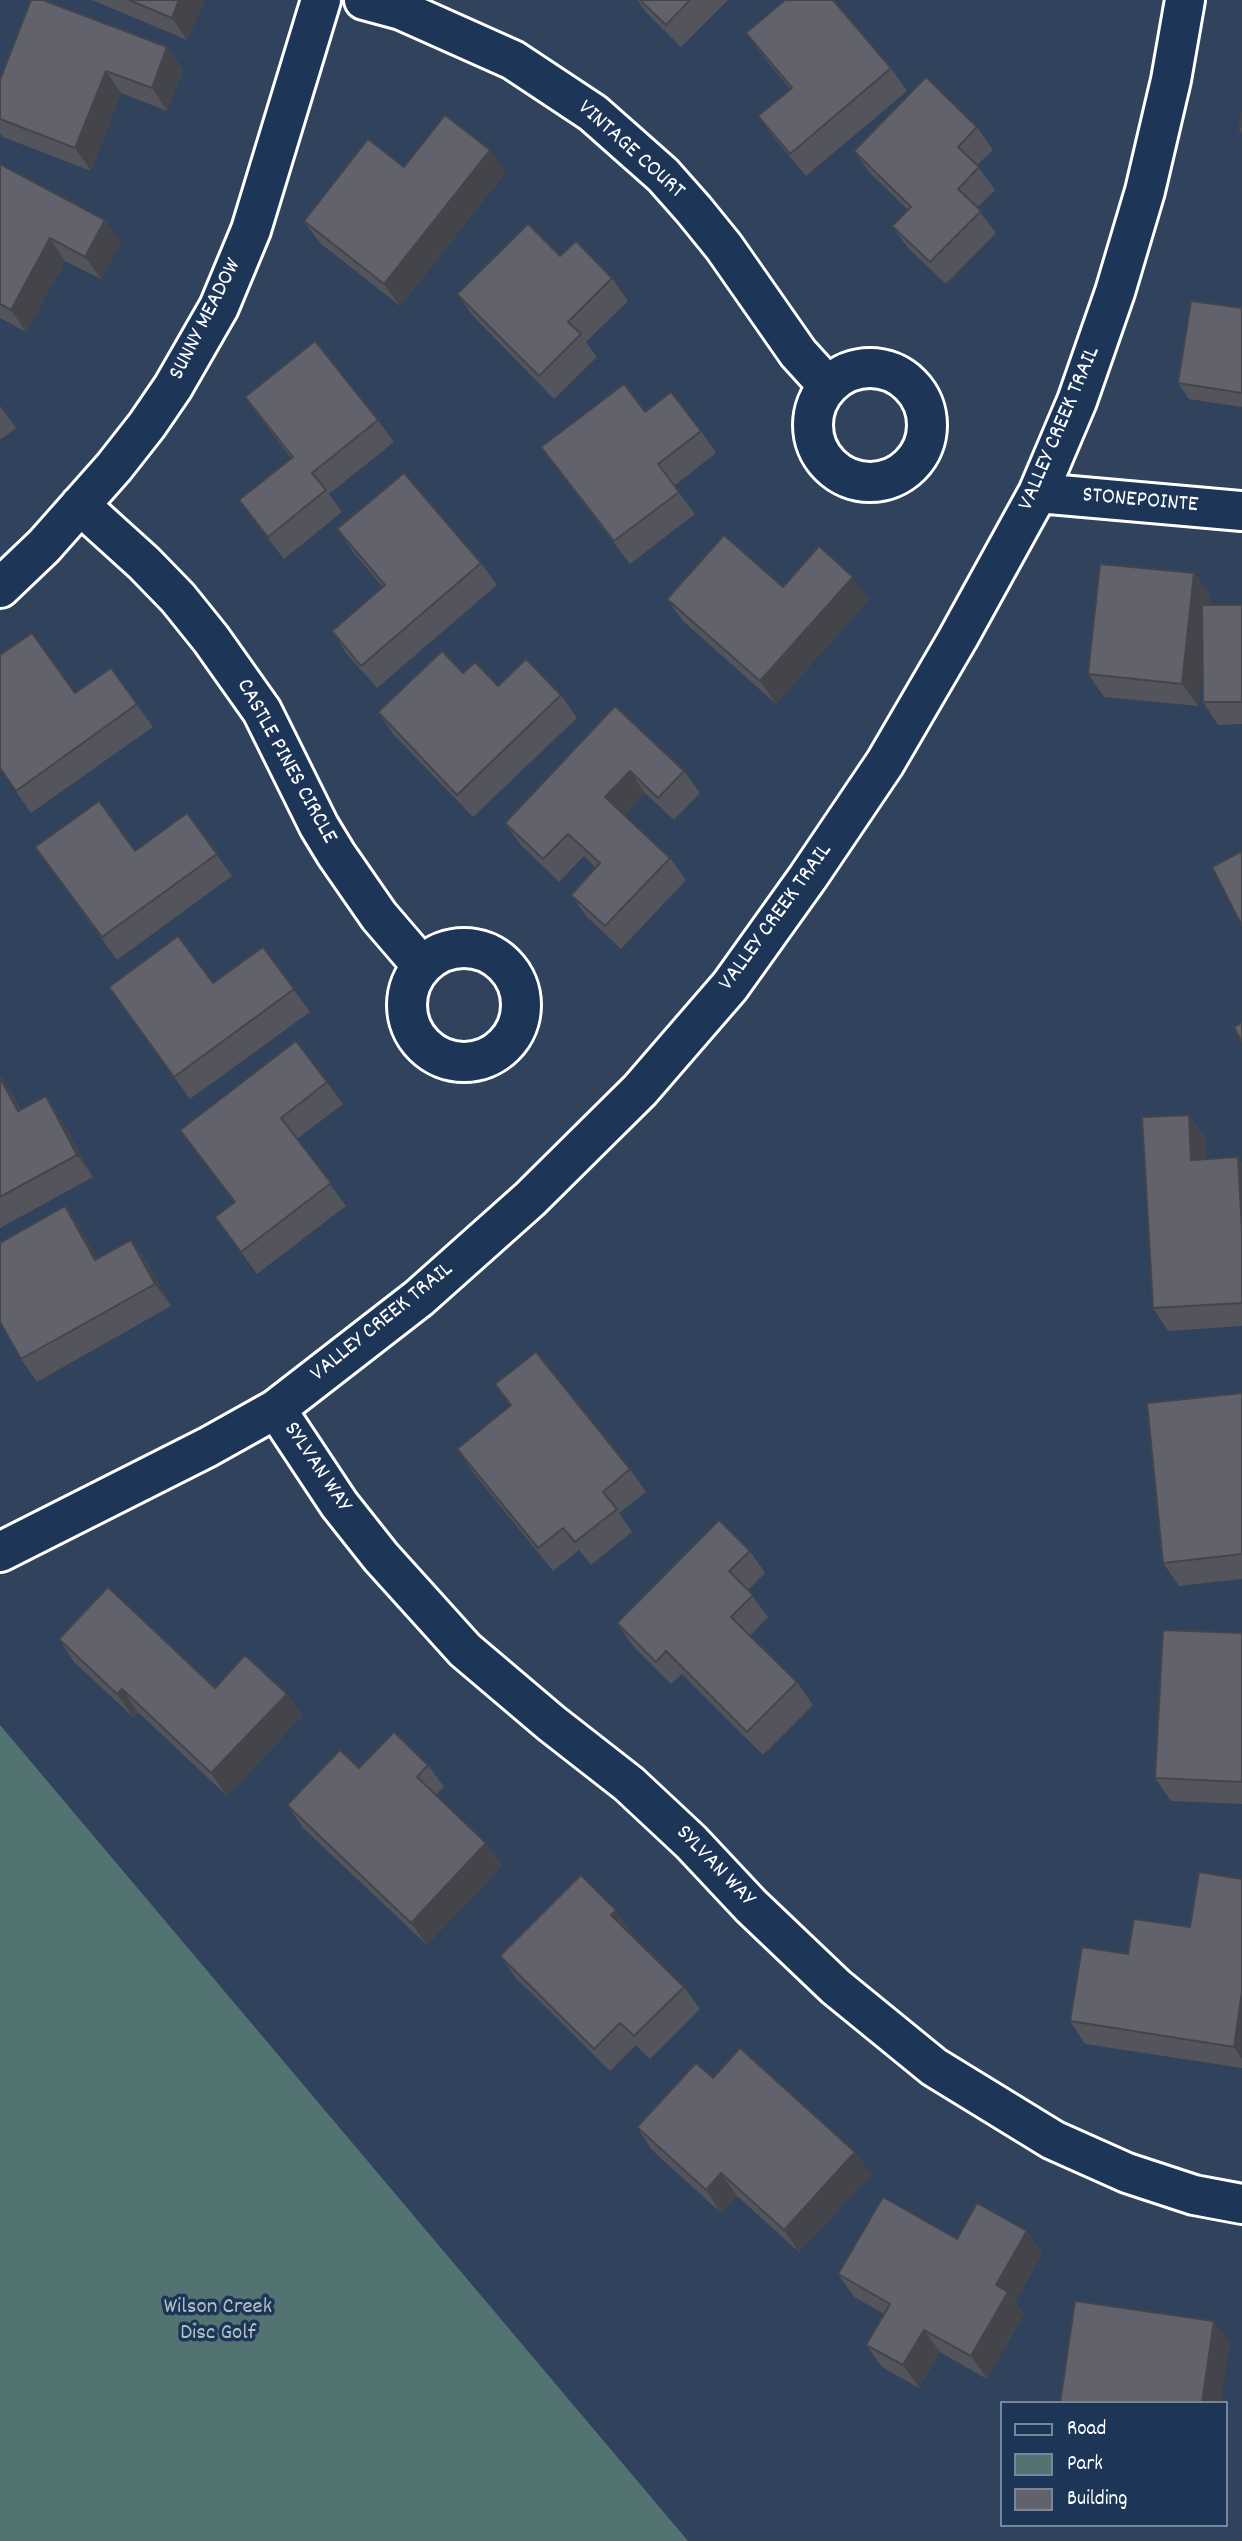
<!DOCTYPE html>
<style>
body{margin:0}
#map{position:relative;width:1242px;height:2541px;overflow:hidden;background:#31425d;font-family:Dekko,sans-serif}
canvas{display:block}
.legend{position:absolute;left:1000px;top:2401px;width:228px;height:126px;box-sizing:border-box;background:#1d3557;border:2px solid #77869a;margin:0;padding:9px 12px;list-style:none;font-size:21px;color:#fff}
.legend li{display:flex;align-items:center;gap:14px;height:35px}
.legend b{width:35px;border:2px solid #77869a}
</style>
<div id="map">
<canvas width="1242" height="2541"></canvas>
<ul class="legend">
<li><b style="height:9px;background:#1d3557"></b>Road</li>
<li><b style="height:19px;background:#527372"></b>Park</li>
<li><b style="height:19px;background:#61626b"></b>Building</li>
</ul>
</div>
<script>
const ctx = document.querySelector('canvas').getContext('2d');
ctx.lineJoin = 'round';
function fillPath(path, color) { ctx.fillStyle = color; ctx.fill(path, 'evenodd'); }
const poly = rows => new Path2D(rows.map(r => 'M' + r).join(''));
function trace(path, color, width, dash) { ctx.strokeStyle = color; ctx.lineWidth = width; ctx.lineCap = dash ? 'butt' : 'round'; ctx.setLineDash(dash || []); ctx.stroke(path); }
function write(font, color, halo, rows, align = 'center') {
  ctx.font = font + ' Dekko,sans-serif'; ctx.lineWidth = 7; ctx.setLineDash([]); ctx.textBaseline = 'middle'; ctx.strokeStyle = halo; ctx.fillStyle = color; for (const [text, x, y, turn = 0] of rows) {
    ctx.save(); ctx.translate(x, y); ctx.rotate((+turn || 0) * Math.PI / 180); ctx.textAlign = isNaN(turn) ? turn : align; if (halo) ctx.strokeText(text, 0, 0); ctx.fillText(text, 0, 0); ctx.restore();
  }
}
const green = poly([
 [0,1725,688,2541,0,2541]
]);
const minor = poly([
 [364,0,401,10,513,60,593,113,663,175,694,210,724,247,798,353,828,386],
 '813 425a57 57 0 1 1 114 0a57 57 0 1 1-114 0Z',
 [1038,493,1242,511],
 [80,505,144,563,178,598,211,639,262,711,319,826,336,854,379,916,422,966],
 [0,588,44,546,114,467,147,425,173,387,219,307,251,230,321,0],
 '407 1005a57 57 0 1 1 114 0a57 57 0 1 1-114 0Z',
 [276,1409,339,1504,381,1557,465,1650,551,1723,629,1784,691,1842,751,1906,836,1987,934,2067,1053,2140,1127,2173,1194,2195,1242,2204],
 [0,1552,208,1447,276,1409,419,1298,530,1199,640,1090,730,986,808,877,885,763,958,638,1038,493,1077,401,1115,292,1145,191,1171,80,1185,0]
]);
const wall = poly([
 [92,0,205,0,187,40],
 [637,0,728,0,681,47,646,12],
 [746,33,891,68,907,91,806,176,774,138,758,116,790,89,762,55],
 [167,47,183,70,167,111,121,93,91,171,3,137,0,133,0,80],
 [977,127,993,150,977,165,995,190,977,208,996,233,946,284,908,248,892,226,908,210,870,173,854,151],
 [0,164,105,220,121,243,101,279,65,261,26,332,0,318],
 [404,167,506,172,400,306,320,243,304,221],
 [560,256,612,278,628,301,586,342,597,357,554,399,473,316,457,294],
 [1242,308,1242,407,1189,399,1178,383],
 [245,397,378,420,394,442,329,494,342,512,284,559,255,522,239,500,291,458,261,419],
 [0,406,16,428,0,440],
 [645,412,701,431,716,453,674,486,695,514,630,564,557,469,541,447],
 [337,529,481,563,497,585,377,688,347,654,332,631,383,587,353,552],
 [1194,573,1210,596,1209,605,1242,605,1242,724,1218,725,1203,702,1202,665,1198,706,1104,697,1088,674],
 [783,587,869,599,776,704,683,621,667,599],
 [111,668,153,727,31,813,0,769,75,693],
 [463,673,498,686,561,695,577,718,473,817,394,735,378,712],
 [615,706,684,771,700,793,674,820,645,793,625,815,670,858,686,880,621,949,587,917,571,895,596,868,584,856,559,882,521,845,505,823],
 [187,813,232,876,117,960,51,869,135,851],
 [263,947,310,1012,190,1099,124,1009,213,983],
 [0,1075,7,1085,21,1110,61,1119,93,1177,0,1228],
 [327,1082,343,1104,297,1139,346,1206,257,1274,215,1217,234,1202,180,1130],
 [1189,1115,1205,1137,1206,1159,1242,1163,1242,1326,1168,1331,1153,1308],
 [65,1206,80,1228,97,1259,131,1240,147,1262,171,1306,37,1382,21,1359],
 [495,1384,630,1469,646,1492,619,1513,632,1532,591,1565,579,1550,553,1571,472,1471,457,1449,510,1406],
 [1242,1393,1242,1579,1179,1586,1163,1563],
 [750,1551,765,1573,748,1590,768,1617,750,1636,797,1682,813,1705,763,1755,682,1674,671,1684,633,1646,617,1623],
 [1242,1633,1242,1804,1171,1801,1155,1778],
 [59,1639,215,1688,287,1694,302,1716,227,1796,138,1712,133,1717,74,1662],
 [428,1765,444,1787,436,1795,486,1843,502,1866,427,1945,303,1828,287,1805,359,1768],
 [1242,1879,1242,2068,1085,2044,1070,2021,1128,1954,1190,1927],
 [632,1932,630,1934,684,1987,700,2009,650,2059,636,2045,610,2071,516,1978,500,1956],
 [713,2078,855,2152,871,2175,799,2252,737,2196,721,2213,652,2150,637,2127],
 [1027,2231,1042,2254,1015,2302,1024,2314,987,2379,940,2352,919,2388,882,2367,866,2345,884,2314,854,2297,838,2274,957,2239]
]);
const shadedWall = poly([
 [179,0,205,0,187,40,172,18],
 [167,47,183,70,167,111,152,88],
 [106,71,121,93,91,171,75,148],
 [490,150,506,172,400,306,384,284],
 [105,220,121,243,101,279,85,257],
 [50,238,65,261,26,332,11,310],
 [1194,573,1210,596,1198,706,1182,684],
 [853,577,869,599,776,704,760,681],
 [630,771,645,793,621,819,605,797],
 [0,1075,7,1085,33,1134,18,1111,0,1078],
 [46,1096,61,1119,93,1177,77,1155],
 [1189,1115,1205,1137,1207,1182,1191,1160],
 [1238,1157,1242,1163,1242,1231],
 [65,1206,80,1228,111,1282,95,1260],
 [131,1240,147,1262,171,1306,155,1284],
 [122,1689,138,1712,133,1717,117,1694],
 [287,1694,302,1716,227,1796,211,1773],
 [486,1843,502,1866,427,1945,411,1923],
 [616,1910,632,1932,627,1938,611,1915],
 [1242,1992,1242,2059,1234,2047],
 [855,2152,871,2175,799,2252,784,2230],
 [721,2173,737,2196,721,2213,706,2190],
 [1027,2231,1042,2254,1015,2302,1024,2314,987,2379,971,2356,996,2285],
 [1214,2321,1230,2343,1221,2403,1202,2403],
 [924,2330,940,2352,919,2388,903,2365]
]);
const building = poly([
 [31,0,43,0,167,47,152,88,106,71,75,148,0,119,0,80,31,0],
 [129,0,179,0,172,18,129,0],
 [640,0,690,0,666,25,640,0],
 [785,0,833,0,891,68,790,154,758,116,792,88,746,33,785,0],
 [926,77,977,127,958,147,979,167,958,189,981,211,930,262,892,226,911,207,854,151,926,77],
 [1242,112,1242,131,1239,131,1242,112],
 [445,115,490,150,384,284,304,221,368,139,404,167,445,115],
 [0,164,105,220,85,257,50,238,11,310,0,304,0,164],
 [528,224,560,256,576,241,612,278,568,322,581,334,539,376,457,294,528,224],
 [1191,301,1242,308,1242,393,1178,383,1191,301],
 [315,341,378,420,312,473,326,490,268,537,239,500,293,457,245,397,315,341],
 [624,384,645,412,671,392,701,431,658,464,679,492,614,541,541,447,624,384],
 [404,473,481,563,361,666,332,631,385,585,337,529,404,473],
 [724,535,783,587,819,546,853,577,760,681,667,599,724,535],
 [1100,564,1194,573,1182,684,1088,674,1100,564],
 [1202,605,1242,605,1242,702,1203,702,1202,605],
 [32,633,75,693,111,668,137,704,16,791,0,768,0,655,32,633],
 [442,651,463,673,475,662,498,686,526,659,561,695,457,795,378,712,442,651],
 [615,706,684,771,658,798,630,771,605,797,670,858,605,926,571,895,600,863,568,834,543,859,505,823,615,706],
 [99,801,135,851,187,813,217,854,102,937,35,847,99,801],
 [1242,851,1242,926,1212,867,1242,851],
 [178,936,213,983,263,947,294,989,174,1077,109,987,178,936],
 [1242,1023,1242,1042,1234,1027,1242,1023],
 [296,1041,327,1082,281,1118,331,1183,241,1252,215,1217,235,1202,180,1130,296,1041],
 [0,1078,18,1111,46,1096,77,1155,0,1197,0,1078],
 [1189,1115,1191,1160,1238,1157,1242,1231,1242,1303,1153,1308,1142,1117,1189,1115],
 [65,1206,95,1260,131,1240,155,1284,21,1359,0,1322,0,1243,65,1206],
 [536,1352,630,1469,603,1492,617,1509,575,1542,563,1528,538,1548,457,1449,511,1405,495,1384,536,1352],
 [1242,1393,1242,1554,1163,1563,1147,1403,1242,1393],
 [719,1520,750,1551,729,1571,753,1595,731,1617,797,1682,747,1732,666,1651,656,1662,617,1623,719,1520],
 [108,1587,215,1688,245,1655,287,1694,211,1773,122,1689,117,1694,59,1639,108,1587],
 [1163,1630,1242,1633,1242,1782,1155,1778,1163,1630],
 [394,1732,428,1765,417,1777,486,1843,411,1923,287,1805,340,1750,359,1768,394,1732],
 [1199,1872,1242,1879,1242,1992,1234,2047,1070,2021,1082,1947,1128,1954,1134,1919,1190,1927,1199,1872],
 [581,1875,616,1910,611,1915,684,1987,634,2036,620,2023,594,2049,500,1956,581,1875],
 [740,2048,855,2152,784,2230,721,2173,706,2190,637,2127,696,2063,713,2078,740,2048],
 [883,2197,957,2239,977,2203,1027,2231,996,2285,1008,2292,971,2356,924,2330,903,2365,866,2345,890,2304,838,2274,883,2197],
 [1075,2301,1214,2321,1202,2403,1060,2403,1075,2301]
]);
const streetNames = [
 ["VINTAGE COURT",630,151,42],
 ["SUNNY MEADOW",207,320,-63],
 ["VALLEY CREEK TRAIL",1061,429,-67],
 ["STONEPOINTE",1140,502,5],
 ["CASTLE PINES CIRCLE",285,762,61],
 ["VALLEY CREEK TRAIL",777,918,-54],
 ["VALLEY CREEK TRAIL",383,1323,-39],
 ["SYLVAN WAY",316,1468,56],
 ["SYLVAN WAY",714,1867,46]
];
const parkNames = [
 ["Wilson Creek",218,2309],
 ["Disc Golf",218,2335]
];
fillPath(green, '#527372');
trace(minor, '#fff', 44);
trace(minor, '#1d3557', 38);
fillPath(wall, '#53545c');
fillPath(shadedWall, '#44454b');
fillPath(building, '#61626b');
trace(building, '#44454b', 2);
write('23px', '#fff', '#1d3557', streetNames);
write('23px', '#b1c0c0', '#1d3557', parkNames);
</script>
